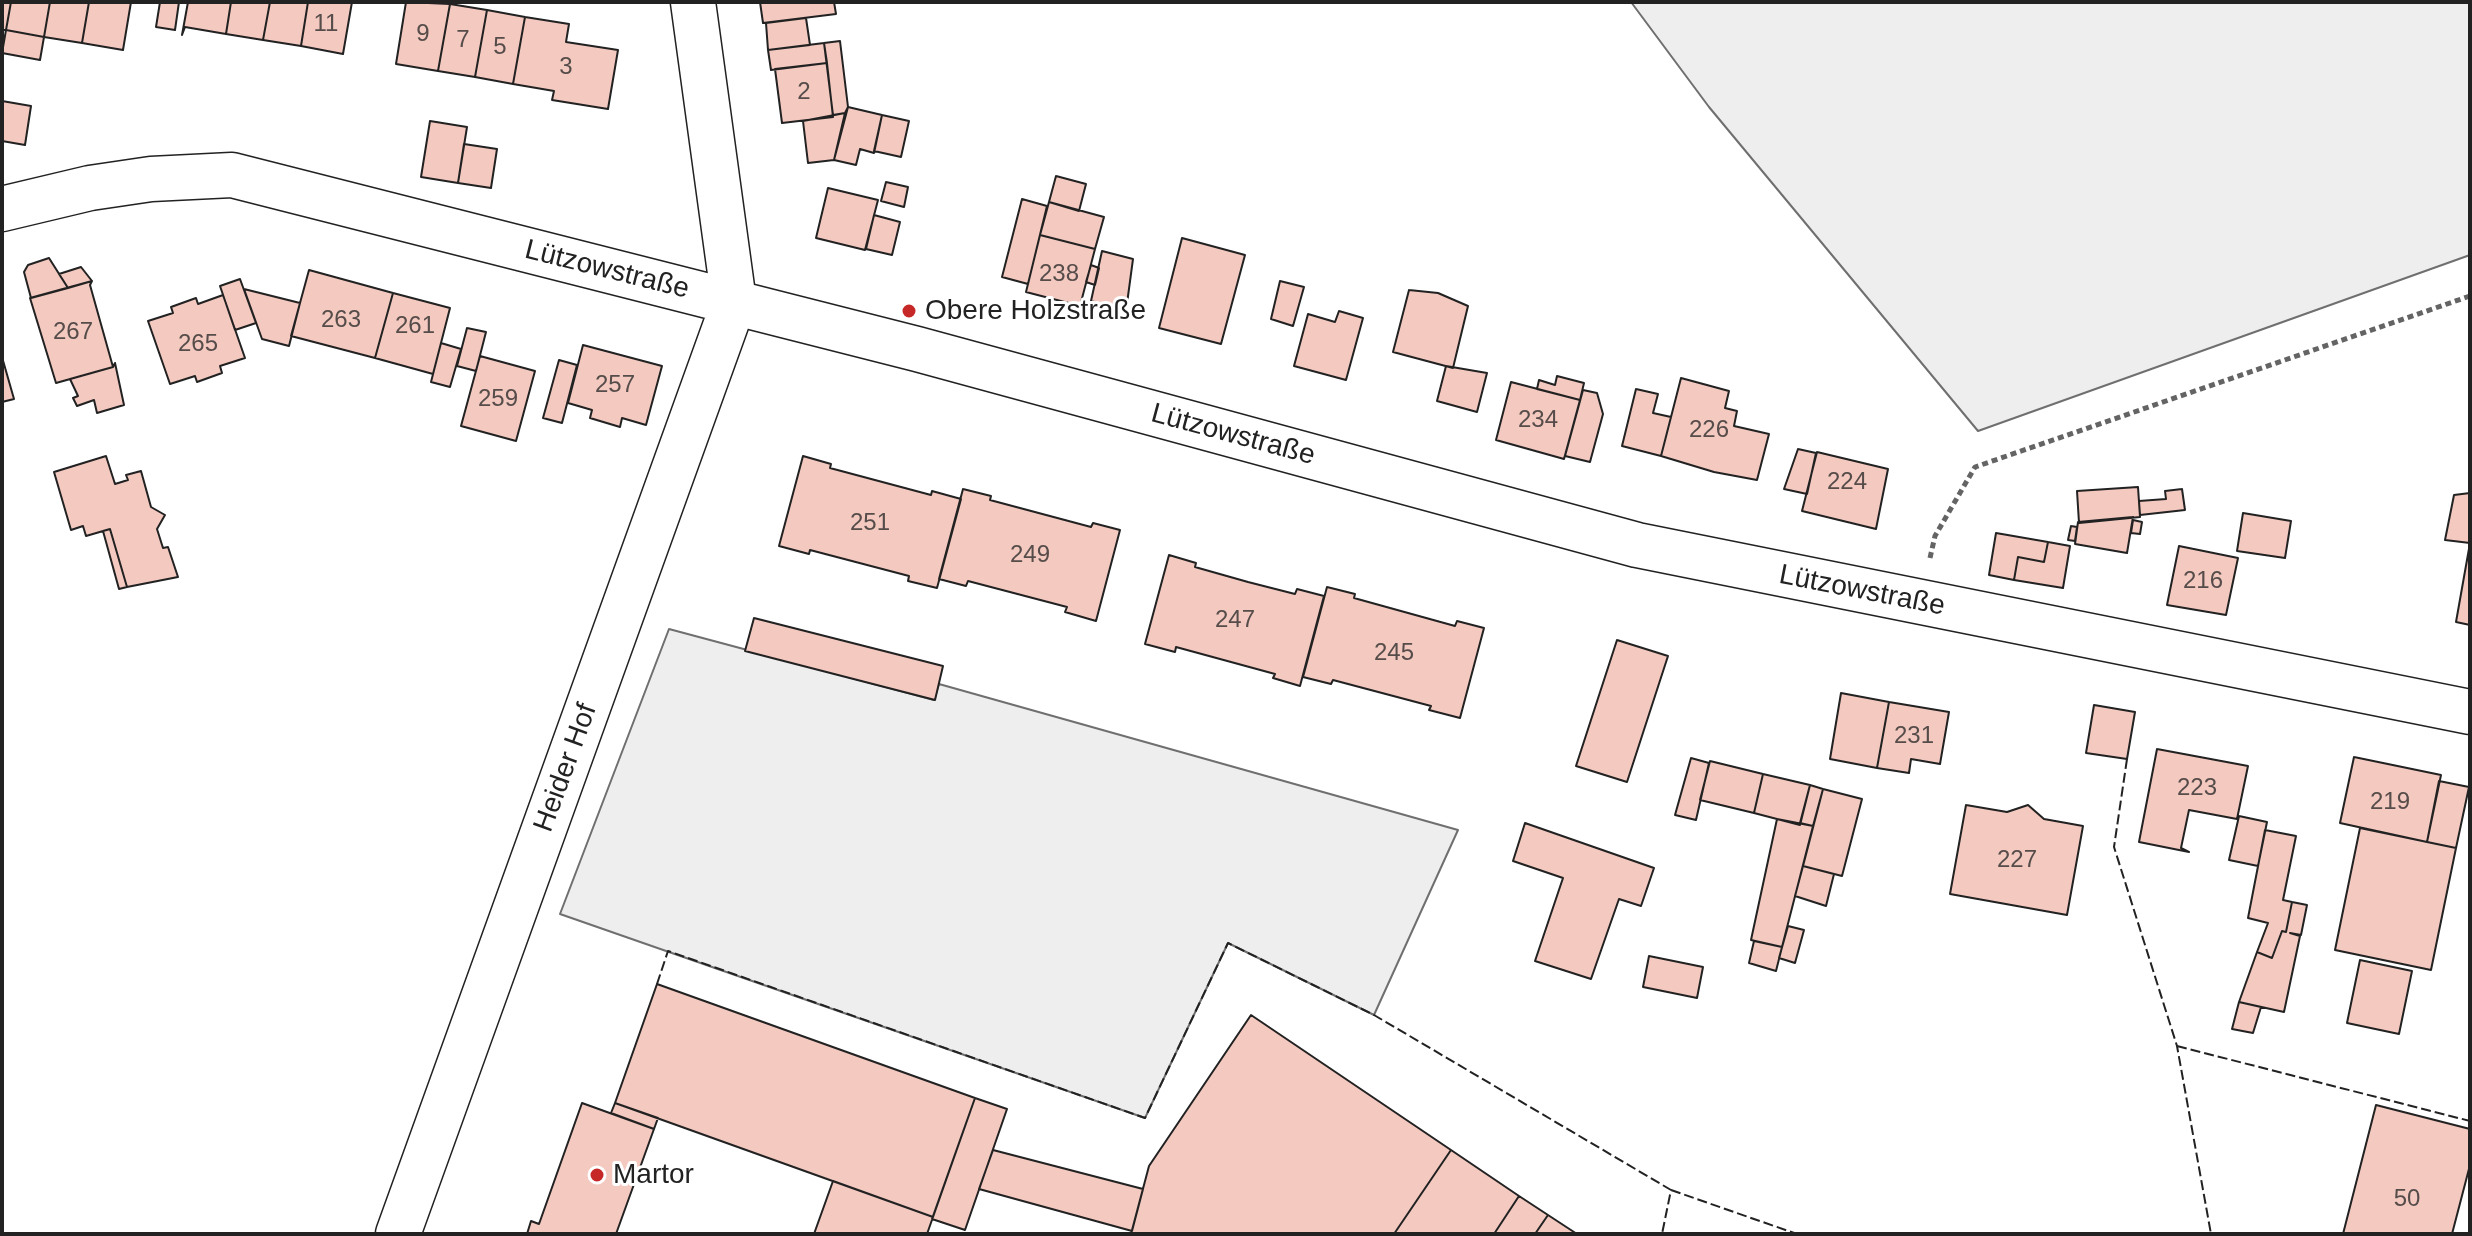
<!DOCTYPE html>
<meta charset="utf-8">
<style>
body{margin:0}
#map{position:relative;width:2472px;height:1236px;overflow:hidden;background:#fff;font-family:Arial,sans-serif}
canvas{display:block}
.frame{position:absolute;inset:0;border:4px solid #222;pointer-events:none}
</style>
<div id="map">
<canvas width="2472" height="1236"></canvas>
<div class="frame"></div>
</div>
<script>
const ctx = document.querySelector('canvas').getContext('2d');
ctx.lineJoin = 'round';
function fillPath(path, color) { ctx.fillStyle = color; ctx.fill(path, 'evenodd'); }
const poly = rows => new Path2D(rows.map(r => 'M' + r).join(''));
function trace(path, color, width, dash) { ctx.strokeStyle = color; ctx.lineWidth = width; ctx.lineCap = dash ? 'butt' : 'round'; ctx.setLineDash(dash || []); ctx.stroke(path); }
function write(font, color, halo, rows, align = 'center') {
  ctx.font = font + ' Arial,sans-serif'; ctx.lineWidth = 6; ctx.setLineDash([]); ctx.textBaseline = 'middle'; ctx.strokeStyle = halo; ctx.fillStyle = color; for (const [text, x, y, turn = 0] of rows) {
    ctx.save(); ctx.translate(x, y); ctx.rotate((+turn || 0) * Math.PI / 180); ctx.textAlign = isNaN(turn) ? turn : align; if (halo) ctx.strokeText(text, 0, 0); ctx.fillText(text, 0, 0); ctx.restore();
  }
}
const green = poly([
 [1631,2,2470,2,2470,255,1978,431,1709,107,1631,2],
 [669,629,934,700,939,684,1458,830,1374,1015,1228,943,1145,1118,560,914,669,629]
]);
const building = poly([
 [2,2,11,2,6,30,2,30,2,2],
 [11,2,50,2,44,37,6,30,11,2],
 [50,2,89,2,82,43,44,37,50,2],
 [89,2,131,2,123,50,82,43,89,2],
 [160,2,179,2,175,30,156,27,160,2],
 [188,2,231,2,226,34,185,27,182,35,188,2],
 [231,2,270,2,263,40,226,34,231,2],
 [270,2,308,2,301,46,263,40,270,2],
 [308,2,352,2,343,54,301,46,308,2],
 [406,2,450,4,438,71,396,64,406,2],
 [760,2,834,2,836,14,763,23,760,2],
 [450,4,487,10,475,77,438,71,450,4],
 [487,10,525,17,513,84,475,77,487,10],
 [525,17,569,24,566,42,618,50,608,109,552,100,554,91,513,84,525,17],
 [806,18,810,45,768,50,766,23,806,18],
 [6,30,44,37,40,60,2,53,6,30],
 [840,41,848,107,845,113,833,115,824,43,840,41],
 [824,43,827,63,771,70,768,50,824,43],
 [827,63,833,117,782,123,775,69,827,63],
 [2,101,31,106,25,145,2,141,2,101],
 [848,107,882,115,874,153,860,149,856,165,834,160,848,107],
 [845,113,834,160,808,163,803,121,845,113],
 [882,115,909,121,901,157,874,151,882,115],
 [430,121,467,127,458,183,421,177,430,121],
 [464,144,497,149,491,188,458,183,464,144],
 [1056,176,1086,184,1079,211,1049,202,1056,176],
 [886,182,908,187,904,207,881,201,886,182],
 [828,188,878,200,865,250,816,238,828,188],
 [1022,199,1047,206,1028,284,1002,277,1022,199],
 [1049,202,1104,217,1095,249,1040,235,1049,202],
 [874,215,900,222,892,255,866,249,874,215],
 [1040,235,1095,249,1080,306,1026,292,1040,235],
 [1182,238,1245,255,1221,344,1159,328,1182,238],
 [1102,251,1133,259,1126,311,1091,301,1102,251],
 [49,258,68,288,31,298,24,272,28,265,49,258],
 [1091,265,1099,268,1095,285,1086,282,1091,265],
 [81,267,92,281,68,288,59,274,81,267],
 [309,270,393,293,375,358,291,336,309,270],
 [240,279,256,323,235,330,220,286,240,279],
 [92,281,90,285,113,367,56,383,30,298,92,281],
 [1280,281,1304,287,1293,326,1271,319,1280,281],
 [244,289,300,303,289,346,262,339,244,289],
 [1409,290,1438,293,1468,306,1453,368,1393,352,1409,290],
 [393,293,450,308,433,374,375,358,393,293],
 [223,295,245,358,220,366,222,373,197,382,195,376,170,384,148,321,173,313,171,307,196,298,198,304,223,295],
 [1339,311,1363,318,1346,380,1294,366,1308,314,1335,322,1339,311],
 [467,328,486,332,476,371,457,366,467,328],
 [441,343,461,349,450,387,431,382,441,343],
 [583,345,662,366,646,425,622,418,620,427,590,418,592,410,568,403,583,345],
 [480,356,535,371,516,441,461,426,480,356],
 [2,357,14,399,2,402,2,357],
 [559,360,577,365,562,423,543,418,559,360],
 [115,363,124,405,97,413,94,400,77,406,73,398,78,396,70,379,113,367,115,363],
 [1446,366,1487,373,1477,412,1437,401,1446,366],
 [1557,376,1584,383,1580,400,1537,389,1539,380,1555,385,1557,376],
 [1681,378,1729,391,1725,408,1737,411,1734,426,1769,434,1757,480,1714,472,1661,456,1681,378],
 [1511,382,1580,400,1564,459,1496,440,1511,382],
 [1636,389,1658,394,1653,413,1671,417,1661,456,1622,446,1636,389],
 [1583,390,1597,393,1603,414,1590,462,1565,456,1583,390],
 [1798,449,1816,453,1807,494,1784,489,1798,449],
 [1817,452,1888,469,1876,529,1802,511,1817,452],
 [106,456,115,484,128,480,126,475,141,471,151,507,165,515,157,529,163,548,168,547,178,577,127,587,110,529,86,536,83,526,71,530,54,472,106,456],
 [803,456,831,464,830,468,931,495,932,491,961,499,937,588,908,581,909,576,810,550,809,554,779,546,803,456],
 [2138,487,2140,517,2079,523,2077,491,2138,487],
 [963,489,991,496,990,500,1091,527,1093,523,1120,530,1096,621,1065,612,1067,607,968,581,966,586,939,579,963,489],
 [2182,489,2185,510,2140,515,2139,501,2166,499,2165,491,2182,489],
 [2470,493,2470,543,2445,540,2454,495,2470,493],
 [2243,513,2291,521,2285,558,2237,551,2243,513],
 [2133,517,2127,553,2075,544,2078,522,2133,517],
 [2133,520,2142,522,2140,534,2131,533,2133,520],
 [2071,526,2077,527,2075,541,2068,540,2071,526],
 [110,529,127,587,119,589,103,531,110,529],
 [1996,533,2048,542,2044,562,2018,557,2014,580,1989,575,1996,533],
 [2048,542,2070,546,2063,588,2014,580,2018,557,2044,562,2048,542],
 [2470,543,2470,625,2456,622,2470,543],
 [2179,546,2238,558,2226,615,2167,605,2179,546],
 [1169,555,1196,563,1195,567,1248,582,1295,594,1297,589,1324,596,1300,686,1273,678,1275,674,1176,647,1175,652,1145,644,1169,555],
 [1327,587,1355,594,1354,598,1455,626,1457,621,1484,628,1460,718,1429,710,1431,706,1333,680,1331,684,1303,677,1327,587],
 [754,618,943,666,935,700,745,651,754,618],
 [1617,640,1668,656,1627,782,1576,766,1617,640],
 [1841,693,1889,702,1877,768,1830,759,1841,693],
 [1889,702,1949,712,1940,764,1911,759,1909,773,1877,768,1889,702],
 [2094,705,2135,712,2127,759,2086,753,2094,705],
 [2157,749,2248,766,2237,819,2189,810,2181,848,2189,852,2139,842,2157,749],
 [2354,757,2441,775,2427,842,2340,823,2354,757],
 [1691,758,1709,763,1696,820,1675,815,1691,758],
 [1710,761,1763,774,1754,813,1700,800,1710,761],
 [1763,774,1810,785,1800,825,1754,813,1763,774],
 [2439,781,2469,787,2456,848,2427,842,2439,781],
 [1810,785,1823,789,1813,826,1800,823,1810,785],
 [1823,789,1862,799,1842,876,1803,866,1823,789],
 [1966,805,2007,812,2028,805,2044,819,2083,826,2067,915,1950,894,1966,805],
 [2239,816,2267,822,2258,866,2229,860,2239,816],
 [1777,819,1813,826,1782,947,1751,940,1777,819],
 [1525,823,1654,868,1641,906,1619,899,1591,979,1535,961,1563,878,1513,861,1525,823],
 [2360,828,2456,848,2431,970,2335,950,2360,828],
 [2265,830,2296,836,2283,900,2292,902,2286,932,2282,931,2272,958,2257,952,2268,923,2248,918,2265,830],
 [1803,866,1834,874,1826,906,1795,896,1803,866],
 [2292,902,2307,905,2301,935,2290,933,2300,936,2284,1012,2239,1002,2257,952,2272,958,2282,931,2286,932,2292,902],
 [1788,926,1804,930,1795,963,1779,958,1788,926],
 [1754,941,1782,947,1776,971,1749,963,1754,941],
 [1649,956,1703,967,1697,998,1643,987,1649,956],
 [2360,960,2412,971,2399,1034,2347,1023,2360,960],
 [657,984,975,1098,933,1217,615,1103,657,984],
 [2239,1002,2261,1007,2253,1033,2232,1029,2239,1002],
 [1251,1015,1451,1150,1394,1234,1131,1234,1149,1166,1251,1015],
 [975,1098,1007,1109,965,1230,932,1219,975,1098],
 [582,1103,654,1129,616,1234,527,1234,531,1221,539,1224,582,1103],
 [615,1103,658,1118,654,1129,611,1113,615,1103],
 [2376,1105,2470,1129,2470,1165,2452,1234,2343,1234,2376,1105],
 [993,1150,1143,1189,1132,1231,979,1189,993,1150],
 [1451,1150,1519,1196,1494,1234,1394,1234,1451,1150],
 [833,1181,933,1217,927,1234,814,1234,833,1181],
 [1519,1196,1548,1215,1535,1234,1494,1234,1519,1196],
 [1548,1215,1577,1234,1535,1234,1548,1215]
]);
const path = poly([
 [1930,558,1935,536,1975,467,2470,296]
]);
const minor = poly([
 [2,209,90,188,151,179,232,175,917,349,1637,545,2470,712],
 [398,1234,734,302,693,2]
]);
const fence = poly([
 [2127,759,2114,847,2177,1046,2211,1234],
 [657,984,668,951,1145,1118,1228,943,1374,1015,1671,1190,1662,1234],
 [2177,1046,2470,1121],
 [1671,1190,1797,1234]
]);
const markers = [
 [909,311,8,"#c62828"],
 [597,1175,8,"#c62828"]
];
const numberNames = [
 ["11",326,24],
 ["9",423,34],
 ["7",463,40],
 ["5",500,47],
 ["3",566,67],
 ["2",804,92],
 ["238",1059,274],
 ["263",341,320],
 ["261",415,326],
 ["267",73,332],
 ["265",198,344],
 ["257",615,385],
 ["259",498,399],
 ["234",1538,420],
 ["226",1709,430],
 ["224",1847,482],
 ["251",870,523],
 ["249",1030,555],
 ["216",2203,581],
 ["247",1235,620],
 ["245",1394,653],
 ["231",1914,736],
 ["223",2197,788],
 ["219",2390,802],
 ["227",2017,860],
 ["50",2407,1199]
];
const streetNames = [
 ["Lützowstraße",607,270,14],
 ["Lützowstraße",1233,435,15],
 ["Lützowstraße",1862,591,11],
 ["Heider Hof",566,768,-70]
];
const poiNames = [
 ["Obere Holzstraße",925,311],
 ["Martor",613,1175]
];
fillPath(green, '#eee');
trace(green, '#6f6f6f', 2);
fillPath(building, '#f3c9c0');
trace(building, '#222', 2);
trace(minor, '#222', 47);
trace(path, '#646464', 5, [6, 4]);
trace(minor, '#fff', 44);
trace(fence, '#222', 2, [10, 4]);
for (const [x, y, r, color] of markers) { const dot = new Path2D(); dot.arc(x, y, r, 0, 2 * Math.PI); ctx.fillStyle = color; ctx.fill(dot); trace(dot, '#fff', 3); }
write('24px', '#564c4a', null, numberNames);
write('28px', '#222', '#fff', streetNames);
write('28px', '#222', '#fff', poiNames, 'left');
</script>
